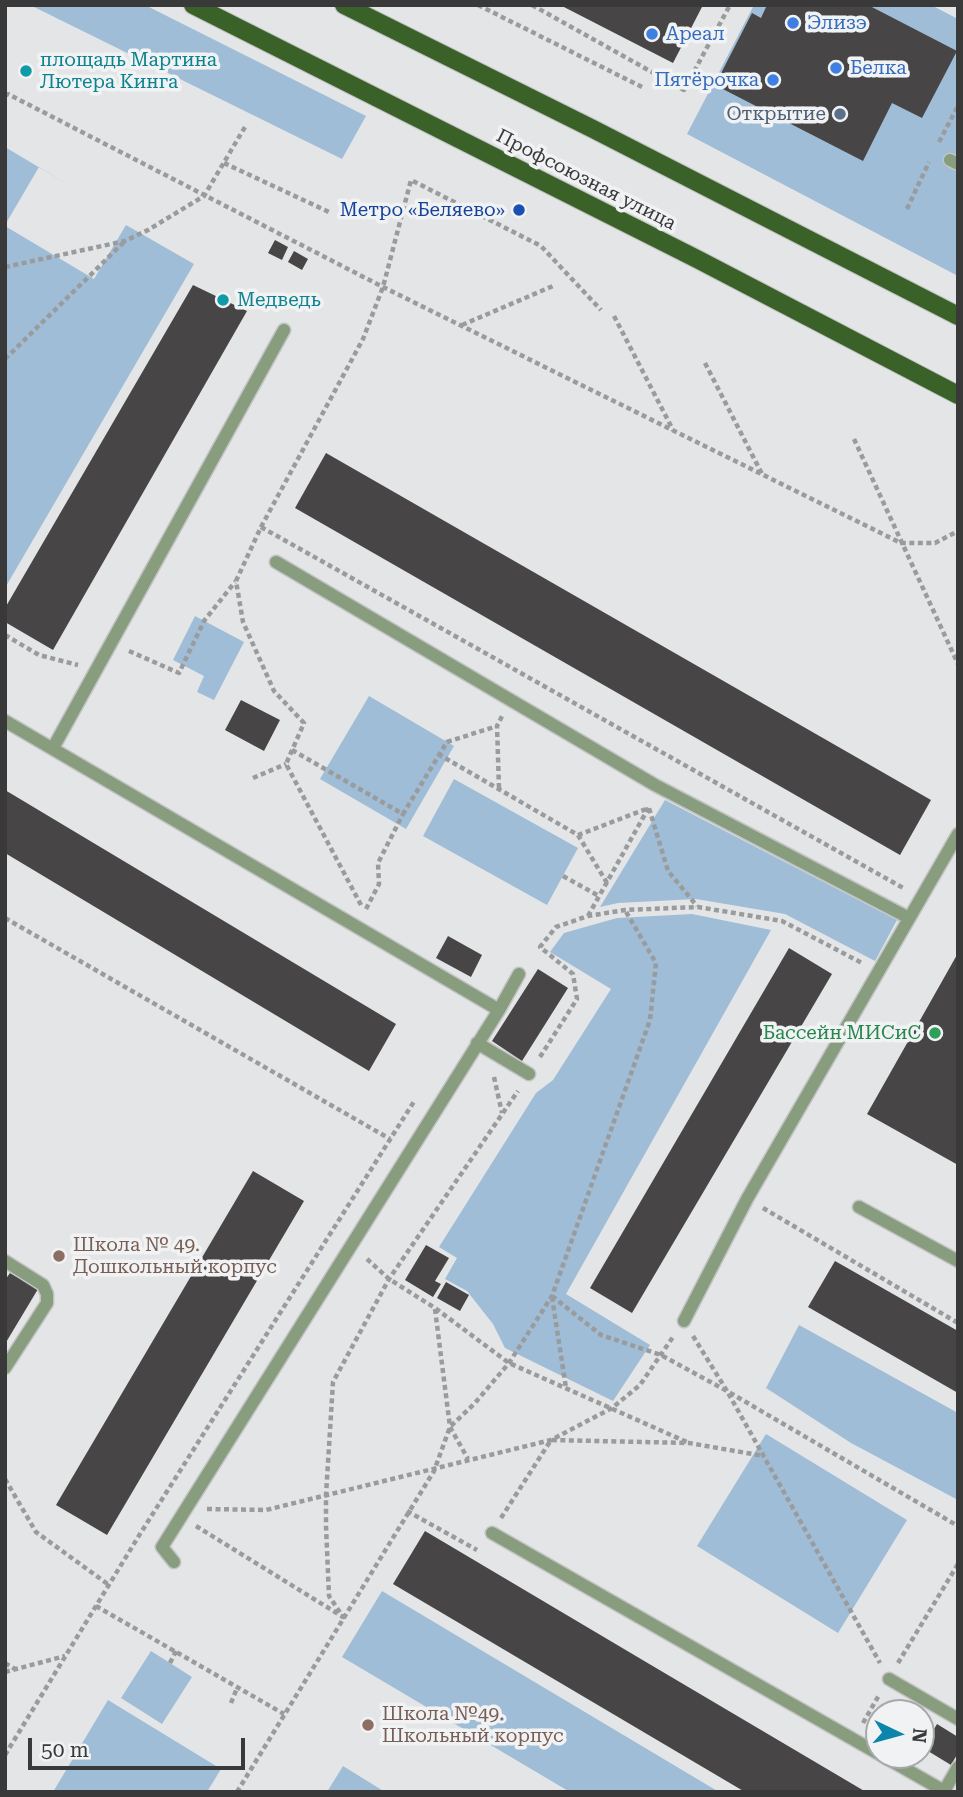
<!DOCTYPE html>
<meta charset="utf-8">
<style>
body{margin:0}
#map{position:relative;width:963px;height:1797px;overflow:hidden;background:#e4e5e6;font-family:"Roboto Serif",serif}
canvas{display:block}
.frame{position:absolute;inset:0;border:7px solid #39393a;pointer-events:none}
.north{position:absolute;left:865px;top:1699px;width:70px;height:70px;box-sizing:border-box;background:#f1f2f3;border:2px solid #a7a8a9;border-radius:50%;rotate:95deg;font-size:19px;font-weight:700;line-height:28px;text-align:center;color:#39393a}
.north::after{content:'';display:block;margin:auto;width:24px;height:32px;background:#0b86aa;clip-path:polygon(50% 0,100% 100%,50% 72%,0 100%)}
.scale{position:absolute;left:28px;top:1738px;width:217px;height:32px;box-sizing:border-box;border:4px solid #39393a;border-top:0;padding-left:9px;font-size:21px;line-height:24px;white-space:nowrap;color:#39393a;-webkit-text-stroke:5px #f1f2f3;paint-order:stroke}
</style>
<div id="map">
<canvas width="963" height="1797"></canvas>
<div class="frame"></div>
<div class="north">N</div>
<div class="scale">50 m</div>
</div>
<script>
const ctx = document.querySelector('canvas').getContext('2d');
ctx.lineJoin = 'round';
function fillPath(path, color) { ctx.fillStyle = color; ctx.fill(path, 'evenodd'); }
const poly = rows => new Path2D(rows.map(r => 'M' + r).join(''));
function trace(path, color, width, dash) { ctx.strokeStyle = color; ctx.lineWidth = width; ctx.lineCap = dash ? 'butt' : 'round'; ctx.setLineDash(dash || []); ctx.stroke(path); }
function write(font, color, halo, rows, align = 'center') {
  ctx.font = font + ' "Roboto Serif",serif'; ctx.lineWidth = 7; ctx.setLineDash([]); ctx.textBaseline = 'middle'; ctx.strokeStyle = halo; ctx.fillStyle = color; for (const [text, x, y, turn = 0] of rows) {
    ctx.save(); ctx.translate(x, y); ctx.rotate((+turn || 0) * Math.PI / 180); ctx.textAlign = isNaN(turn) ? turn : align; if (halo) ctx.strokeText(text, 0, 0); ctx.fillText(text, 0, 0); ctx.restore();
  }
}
const green = poly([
 [30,5,145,5,366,116,342,159],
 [754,5,931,5,958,19,958,276,687,134],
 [5,147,72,187,39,167,5,225],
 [126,225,194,264,5,588,5,226,94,279],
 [195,616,244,642,214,700,197,692,204,676,173,660],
 [369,696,454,746,406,829,320,779],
 [454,779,578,848,547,905,423,836],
 [665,800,897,920,875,961,785,914,696,899,618,903,600,907],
 [692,914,771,930,566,1294,650,1345,613,1401,505,1348,493,1324,467,1291,445,1279,457,1258,439,1247,536,1093,553,1080,611,989,550,952,564,933,617,918],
 [799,1325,958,1413,958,1500,851,1443,766,1388],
 [766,1434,907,1520,838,1633,697,1546],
 [382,1591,719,1792,570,1792,342,1657],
 [151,1651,192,1677,162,1724,121,1698],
 [108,1700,221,1769,207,1792,53,1792],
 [343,1766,385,1792,327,1792]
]);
const building = poly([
 [560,5,703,5,673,63],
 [767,5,868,5,957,51,922,118,892,103,863,161,715,85,752,13,761,18],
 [275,240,288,247,282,260,268,253],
 [294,251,308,259,302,270,288,262],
 [193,285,247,311,53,650,5,622,5,608],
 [326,453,931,800,900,855,295,508],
 [241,700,280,720,264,751,225,730],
 [5,790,396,1024,369,1071,5,853],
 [448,936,482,955,471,977,436,958],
 [789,948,832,974,632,1313,590,1288],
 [958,953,958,1165,867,1114],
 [538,969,568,988,522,1061,492,1041],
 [253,1171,304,1201,107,1535,56,1505],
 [426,1245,449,1258,435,1281,441,1284,433,1297,405,1280],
 [835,1261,958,1331,958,1393,808,1307],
 [10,1273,38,1289,5,1344,5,1280],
 [446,1282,469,1295,460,1311,437,1298],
 [425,1531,651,1665,866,1792,745,1792,393,1584],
 [937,1724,958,1737,958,1753,951,1765,923,1748]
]);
const path = poly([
 [478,5,642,87],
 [532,5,684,90,730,5],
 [5,96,8,94,383,287,901,543,935,543,958,531],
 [939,142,958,106],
 [224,163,329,212],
 [907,209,929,162],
 [5,267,125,241,148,230,204,196,245,127],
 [614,316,673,430],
 [462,325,553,286],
 [5,359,124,242],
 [705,363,762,474],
 [854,439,958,664],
 [261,527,905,889],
 [5,635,39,655,78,665],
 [129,651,179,673,204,621,235,582],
 [292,750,403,814,447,742,497,726],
 [438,754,578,835,649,808,668,871,697,906],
 [253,778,286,764],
 [499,788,497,726,502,716],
 [578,835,607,883],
 [563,876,599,896],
 [361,905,286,764,304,723,274,691,243,622,236,581,261,527,363,339,383,287,411,180,541,246,601,310],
 [366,909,379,884,378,863,403,814],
 [588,916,649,807],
 [5,918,390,1139],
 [540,1057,577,999,573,974,540,947,556,927,588,916,625,910,698,907,782,921,862,963],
 [494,1077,502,1113],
 [763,1208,958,1323],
 [367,1259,389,1279,435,1308,509,1363,689,1443],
 [552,1296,601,1335,661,1355,727,1391,880,1663],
 [552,1297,566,1388],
 [435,1309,450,1427,468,1459],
 [693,1336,727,1391,958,1526],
 [5,1479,36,1532,109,1585],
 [207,1509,266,1510,551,1440,612,1408,640,1385,673,1337],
 [407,1511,477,1550],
 [501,1518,551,1440,689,1443,764,1456],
 [196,1526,343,1617,329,1596,326,1526,326,1495,333,1382,389,1279,518,1091],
 [96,1606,284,1714],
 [5,1663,15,1669],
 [170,1663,176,1651],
 [898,1663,958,1564],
 [5,1672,65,1656],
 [231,1703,237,1688],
 [863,1723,879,1695],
 [5,1755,140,1534,415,1100],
 [237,1792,434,1471,450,1427,475,1403,509,1363,552,1296,650,1020,656,963,625,910]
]);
const lane = poly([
 [950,160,958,164],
 [276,562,655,785,909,918],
 [5,721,499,1010,162,1547,174,1562],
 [53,748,284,330],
 [499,1010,519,974],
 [477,1043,529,1074],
 [859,1207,958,1261],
 [5,1261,43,1285,47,1294,47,1303,5,1368],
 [684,1321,747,1199,958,834],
 [492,1533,879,1754],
 [889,1679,958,1719],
 [881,1755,944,1791,958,1767]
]);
const primary = poly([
 [193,5,697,259,958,395],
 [344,5,593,129,958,316]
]);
const markers = [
 [793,23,7,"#3f7fe0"],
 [652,34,7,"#3f7fe0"],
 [836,68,7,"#3f7fe0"],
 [26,71,7,"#0f9aa8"],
 [773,80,7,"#3f7fe0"],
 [840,114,7,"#5c6f8a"],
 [519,210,7,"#1a4fb4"],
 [223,300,7,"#0f9aa8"],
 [935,1033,7,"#2e9e5b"],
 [59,1256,7,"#8d6e63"],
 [368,1725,7,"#8d6e63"]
];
const shopNames = [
 ["Элизэ",807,23],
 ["Ареал",666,34],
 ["Белка",850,68],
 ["Пятёрочка",759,80,"right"]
];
const cultureNames = [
 ["площадь Мартина",40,60],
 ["Лютера Кинга",40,82],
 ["Медведь",237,300]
];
const serviceNames = [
 ["Открытие",826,114]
];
const streetNames = [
 ["Профсоюзная улица",586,180,27]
];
const transitNames = [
 ["Метро «Беляево»",505,210]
];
const leisureNames = [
 ["Бассейн МИСиС",921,1033]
];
const educationNames = [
 ["Школа № 49.",73,1245],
 ["Дошкольный корпус",73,1267],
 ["Школа №49.",382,1714],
 ["Школьный корпус",382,1736]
];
fillPath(green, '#9fbdd7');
fillPath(building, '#474546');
trace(lane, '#c2c3c4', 15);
trace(primary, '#c2c3c4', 20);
trace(path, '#9a9b9c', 4.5, [5, 3.5]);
trace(lane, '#879d7e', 12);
trace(primary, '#3a6128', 18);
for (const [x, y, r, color] of markers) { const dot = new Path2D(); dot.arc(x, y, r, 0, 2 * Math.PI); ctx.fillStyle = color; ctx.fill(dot); trace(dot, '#f1f2f3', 2.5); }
write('19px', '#366cbe', '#f1f2f3', shopNames, 'left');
write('19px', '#0d838f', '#f1f2f3', cultureNames, 'left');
write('19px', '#4e5e75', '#f1f2f3', serviceNames, 'right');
write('19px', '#39393a', '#f1f2f3', streetNames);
write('19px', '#164399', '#f1f2f3', transitNames, 'right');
write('19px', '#27864d', '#f1f2f3', leisureNames, 'right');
write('19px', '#785e54', '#f1f2f3', educationNames, 'left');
</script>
